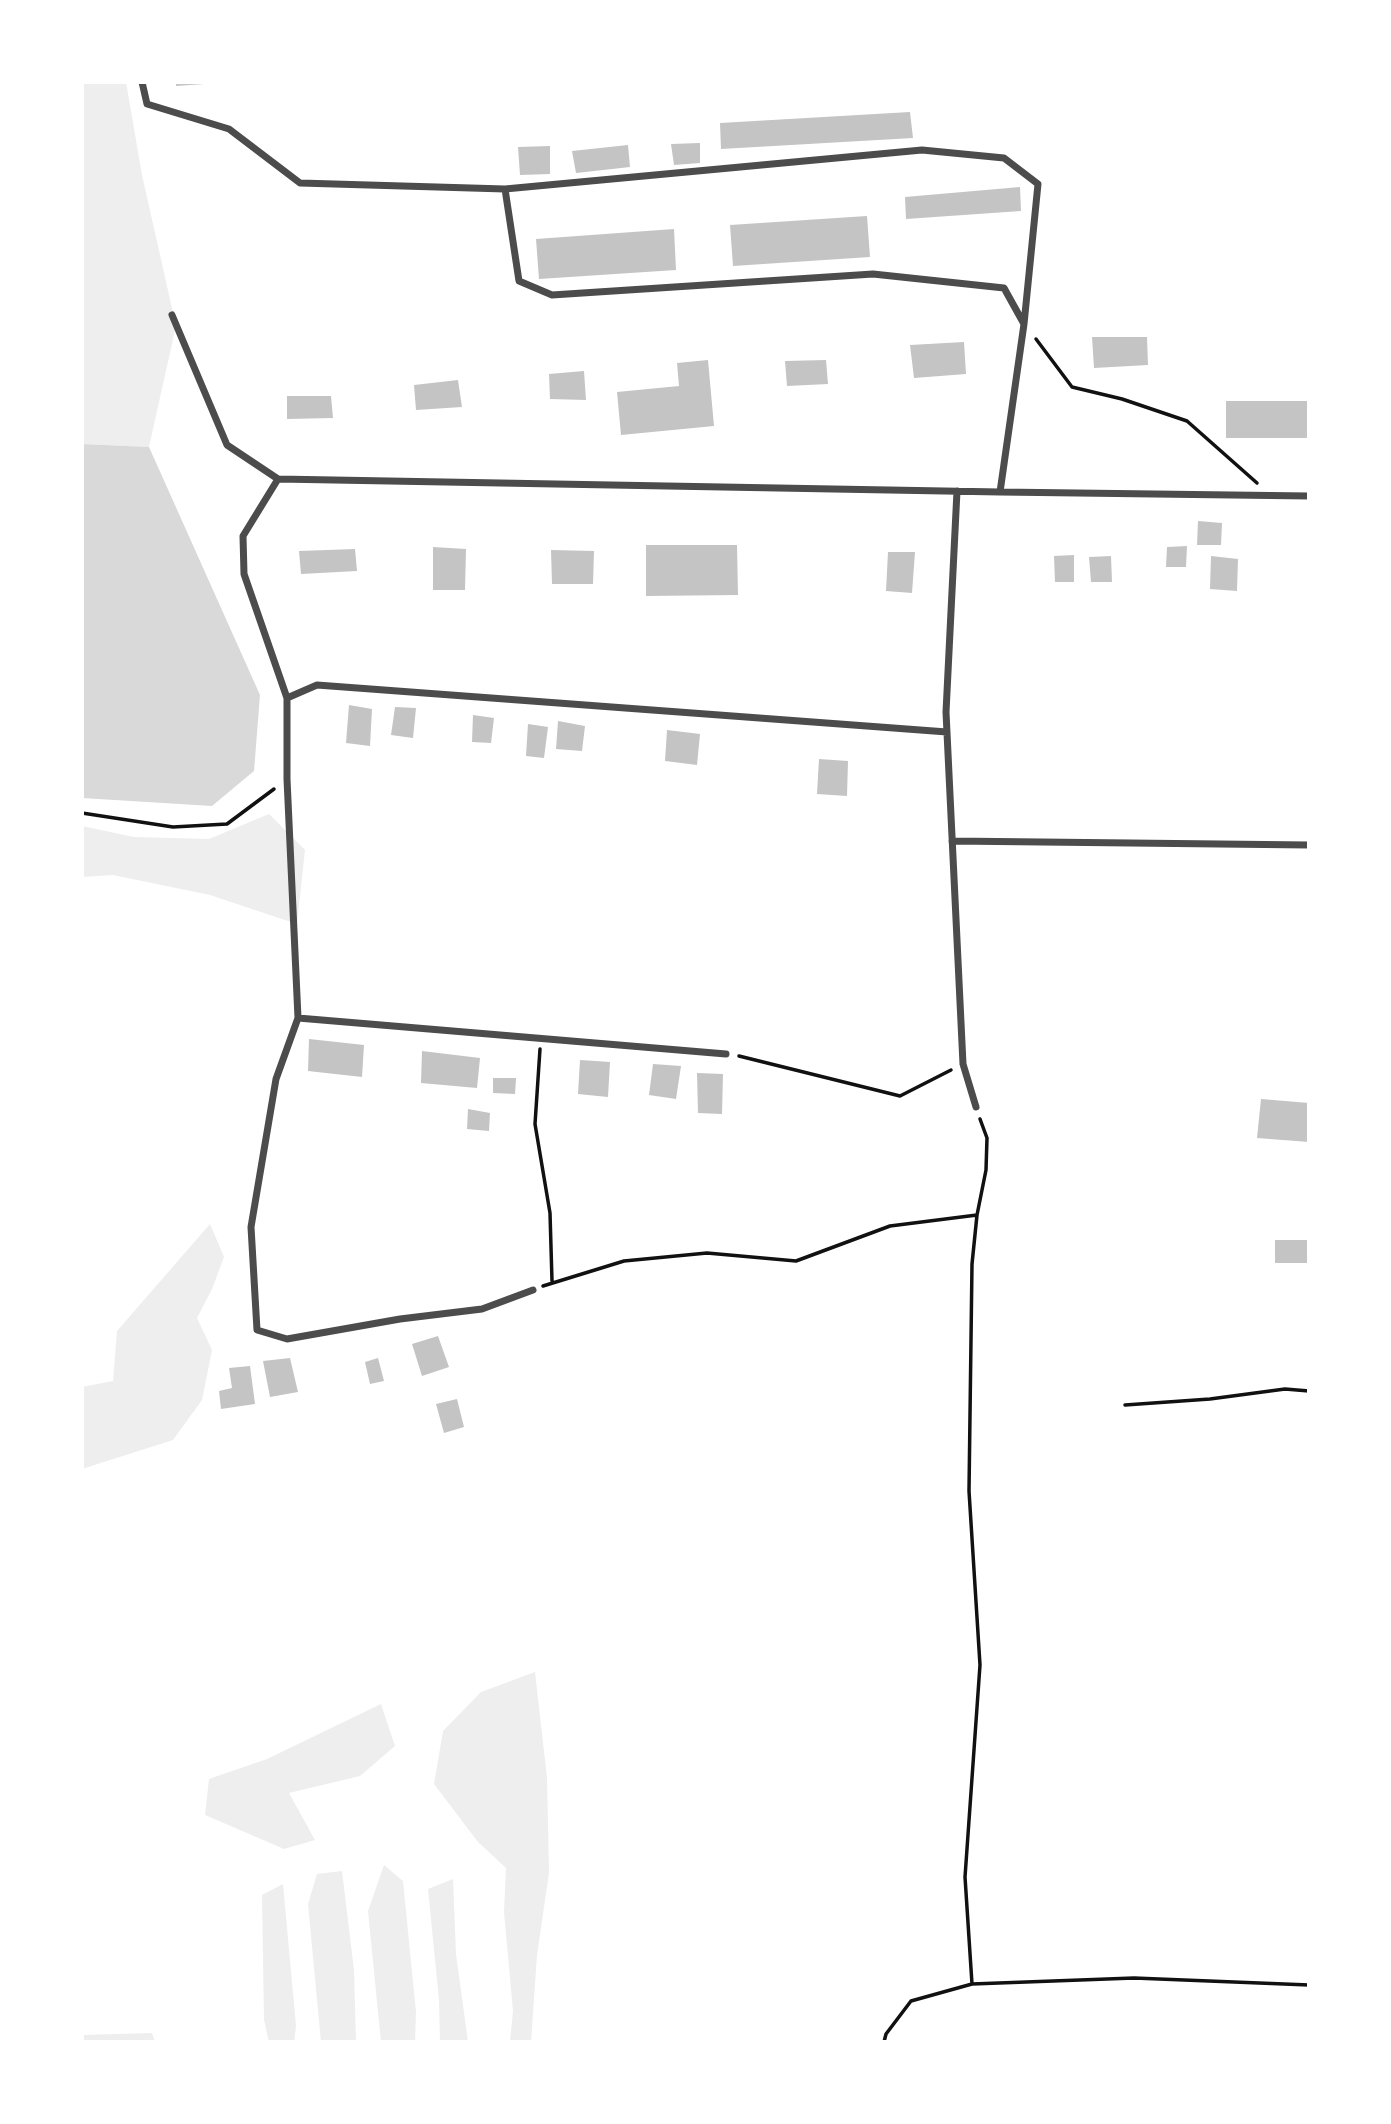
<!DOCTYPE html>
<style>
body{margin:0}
#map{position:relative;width:1391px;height:2124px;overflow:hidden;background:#fff;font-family:"DM Sans",sans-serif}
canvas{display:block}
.frame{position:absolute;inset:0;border:84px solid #fff;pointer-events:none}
</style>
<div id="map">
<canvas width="1391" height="2124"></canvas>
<div class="frame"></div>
</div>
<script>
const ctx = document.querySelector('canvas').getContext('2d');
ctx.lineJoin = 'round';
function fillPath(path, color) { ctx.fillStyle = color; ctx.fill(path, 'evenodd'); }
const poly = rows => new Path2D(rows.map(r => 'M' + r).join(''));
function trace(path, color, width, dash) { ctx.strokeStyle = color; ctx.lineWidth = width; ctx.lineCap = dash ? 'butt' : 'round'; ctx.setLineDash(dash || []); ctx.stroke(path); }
const green = poly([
 [82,82,126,82,142,175,176,326,149,447,82,444],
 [269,814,305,850,297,924,210,895,113,875,82,877,82,826,134,837,209,839],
 [210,1224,224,1257,212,1289,197,1318,212,1350,202,1400,173,1440,82,1469,82,1387,113,1381,117,1331],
 [535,1672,547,1778,549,1873,537,1955,531,2042,510,2042,513,2011,504,1912,506,1868,478,1842,434,1784,443,1731,481,1692],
 [381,1704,395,1746,360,1776,289,1793,315,1840,284,1849,205,1815,209,1779,267,1759],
 [384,1865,403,1881,416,2012,415,2042,381,2042,368,1911],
 [342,1871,354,1970,356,2042,321,2042,308,1904,317,1874],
 [453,1879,456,1954,468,2042,440,2042,439,2000,428,1889],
 [283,1884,296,2026,294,2042,269,2042,264,2020,262,1895],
 [152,2033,155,2042,82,2042,82,2035]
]);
const water = poly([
 [82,444,149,447,260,695,254,771,212,806,82,798]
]);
const building = poly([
 [176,82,203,82,204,84,176,86],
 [910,112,913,138,721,149,720,123],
 [700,143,700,163,674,165,671,144],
 [628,145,630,167,576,173,572,151],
 [550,146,550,174,520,175,518,147],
 [1020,187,1021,211,906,219,905,197],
 [867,216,870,257,733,266,730,225],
 [674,229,676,270,539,279,536,239],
 [1092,337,1147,337,1148,365,1094,368],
 [964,342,966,374,914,378,910,345],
 [708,360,714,426,621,435,617,392,679,386,677,363],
 [826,360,828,384,787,386,785,361],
 [584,371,586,400,550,399,549,374],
 [458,380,462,407,416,410,414,385],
 [287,396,331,396,333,418,287,419],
 [1226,401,1309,401,1309,438,1226,438],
 [1198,521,1222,523,1221,545,1197,545],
 [646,545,737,545,738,595,646,596],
 [1187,546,1186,567,1166,567,1167,547],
 [433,547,466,549,465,590,433,590],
 [355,549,357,571,301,574,299,551],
 [551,550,594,551,593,584,552,584],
 [888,552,915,552,912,593,886,591],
 [1074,555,1074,582,1055,582,1054,556],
 [1111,556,1112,582,1091,582,1089,557],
 [1211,556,1238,559,1237,591,1210,589],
 [349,705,372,709,370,746,346,743],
 [395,707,416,708,413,738,391,735],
 [473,715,494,718,491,743,472,742],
 [558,721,585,726,582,751,556,749],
 [528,724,548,727,544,758,526,756],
 [667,730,700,734,697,765,665,761],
 [819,759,848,761,847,796,817,794],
 [309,1039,364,1045,362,1077,308,1071],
 [422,1051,480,1058,477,1088,421,1083],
 [580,1060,610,1062,608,1097,578,1094],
 [653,1064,681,1066,676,1099,649,1095],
 [697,1073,723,1074,722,1114,698,1113],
 [493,1078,516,1078,515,1094,493,1093],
 [1261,1099,1309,1103,1309,1142,1257,1138],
 [468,1109,490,1113,489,1131,467,1129],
 [1275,1240,1309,1240,1309,1263,1275,1263],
 [438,1336,449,1367,422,1376,412,1344],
 [290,1358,298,1392,270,1397,263,1361],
 [378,1358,384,1381,370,1384,365,1362],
 [250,1366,255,1404,221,1409,219,1391,232,1388,229,1368],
 [457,1399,464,1427,444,1433,436,1404]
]);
const path = poly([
 [1036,339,1072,387,1122,399,1187,421,1257,483],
 [82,813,173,827,227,824,274,789],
 [540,1049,535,1124,550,1213,552,1281],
 [739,1056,900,1096,951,1070],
 [543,1286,624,1261,707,1253,796,1261,890,1226,977,1215],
 [1125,1405,1210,1399,1285,1389,1309,1391],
 [972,1984,1134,1978,1309,1985],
 [884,2042,886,2034,911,2001,972,1984,965,1877,980,1665,969,1491,972,1264,977,1215,986,1170,987,1138,980,1119]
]);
const minor = poly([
 [142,82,147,104,229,129,300,183,505,189,922,150,1004,158,1038,184,1024,324],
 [505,189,519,281,552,295,873,274,1004,288,1024,324,1000,492],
 [172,315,227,445,278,479,1000,492,1309,496],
 [278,479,243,536,244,574,287,698,287,779,298,1018,726,1054],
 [957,491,946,712,963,1064,976,1107],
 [287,698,317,685,947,732],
 [952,841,1309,845],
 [298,1018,276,1079,251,1227,257,1330,287,1339,400,1319,482,1309,533,1290]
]);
fillPath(green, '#eee');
fillPath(water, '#d9d9d9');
fillPath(building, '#c4c4c4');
trace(path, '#111', 3.5);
trace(minor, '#4c4c4c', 7);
</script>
